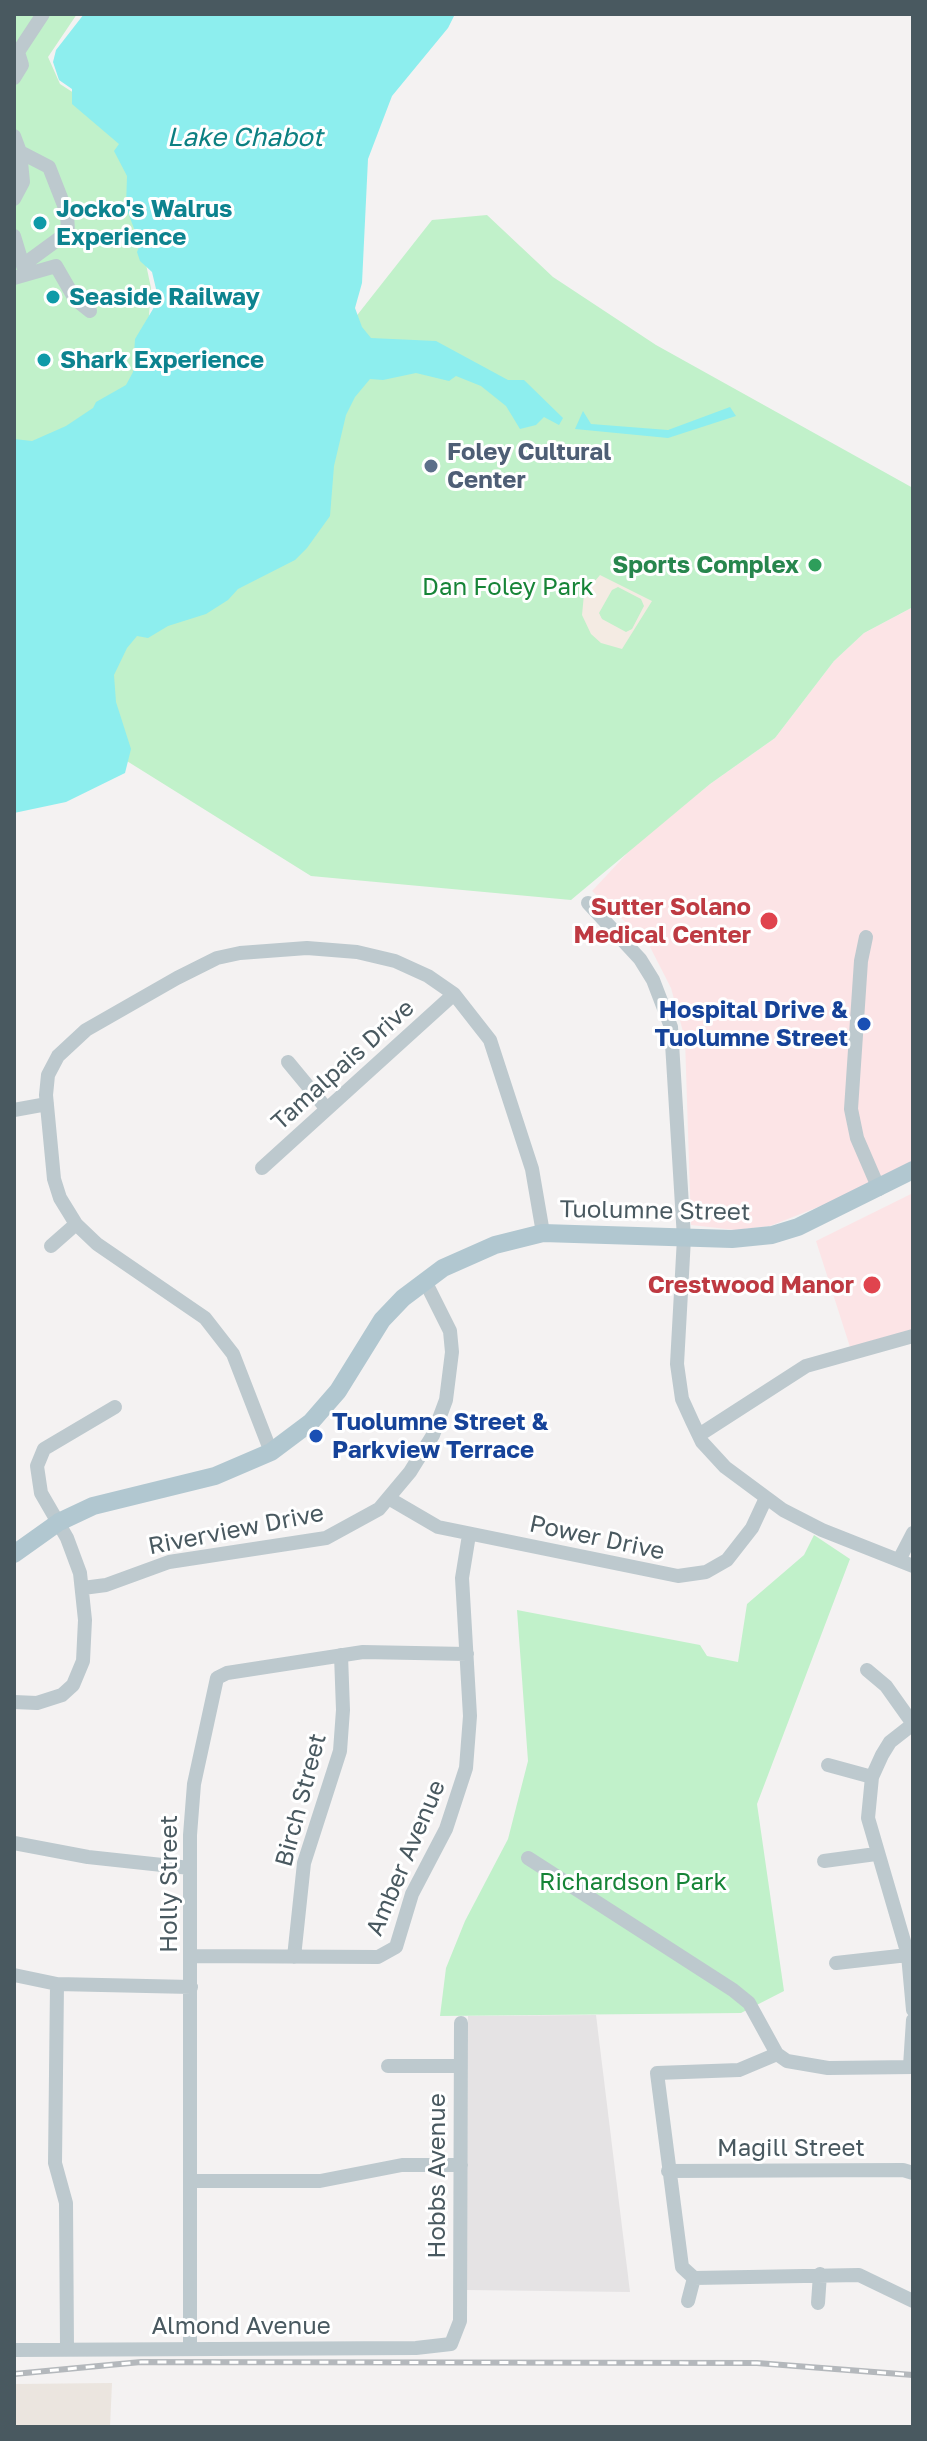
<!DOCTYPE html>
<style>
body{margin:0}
#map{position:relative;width:927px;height:2441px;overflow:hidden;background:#f4f2f2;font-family:"Golos Text",sans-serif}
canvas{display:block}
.frame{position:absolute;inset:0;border:16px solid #495960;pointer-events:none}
</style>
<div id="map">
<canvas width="927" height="2441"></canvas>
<div class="frame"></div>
</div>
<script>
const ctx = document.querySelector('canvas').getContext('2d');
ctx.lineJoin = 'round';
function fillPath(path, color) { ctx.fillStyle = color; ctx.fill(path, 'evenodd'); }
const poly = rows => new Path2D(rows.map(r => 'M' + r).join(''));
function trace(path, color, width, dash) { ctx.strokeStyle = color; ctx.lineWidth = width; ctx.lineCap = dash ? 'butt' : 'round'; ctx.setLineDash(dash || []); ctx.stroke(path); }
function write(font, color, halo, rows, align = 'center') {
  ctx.font = font + ' "Golos Text",sans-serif'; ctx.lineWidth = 6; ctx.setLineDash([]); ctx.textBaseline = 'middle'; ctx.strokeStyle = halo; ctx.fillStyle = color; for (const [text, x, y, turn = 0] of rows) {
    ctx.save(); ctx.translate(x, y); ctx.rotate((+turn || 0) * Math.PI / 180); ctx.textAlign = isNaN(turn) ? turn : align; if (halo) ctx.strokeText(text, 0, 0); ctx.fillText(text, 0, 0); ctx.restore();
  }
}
const commercial = poly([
 [112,2383,110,2427,14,2427,14,2384]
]);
const education = poly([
 [596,2015,630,2292,466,2290,468,2016]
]);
const medical = poly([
 [913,607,913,1161,846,1196,770,1226,736,1230,691,1225,685,1039,671,988,648,943,592,891,634,846,710,784,775,738,834,661,864,633],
 [913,1193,913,1329,850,1347,816,1241]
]);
const green = poly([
 [14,14,77,14,48,57,60,84,128,128,139,231,151,288,147,344,135,385,62,439,14,448],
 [487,215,553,277,656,345,913,488,913,607,864,633,834,661,775,738,710,784,571,900,311,876,66,723,347,328,432,220],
 [814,1535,850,1559,757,1804,784,1991,741,2013,440,2016,446,1968,465,1921,508,1839,528,1761,517,1610,700,1645,707,1656,738,1662,747,1604,804,1555]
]);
const sand = poly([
 [600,575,652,601,622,649,601,643,591,634,582,615,584,594],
 [618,587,641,599,644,606,632,629,626,632,602,619,599,613,612,590]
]);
const water = poly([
 [84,14,455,14,448,28,392,96,368,159,362,283,355,308,362,327,371,338,436,341,508,380,524,380,563,418,559,425,544,417,536,425,520,429,506,406,481,386,456,376,449,381,416,373,383,380,370,379,355,397,346,415,334,466,330,516,307,548,295,560,238,589,228,600,206,614,168,626,148,638,137,636,127,648,114,675,116,702,131,749,125,773,66,802,14,813,14,439,32,441,66,426,93,408,96,402,126,385,133,372,135,339,153,309,157,293,152,272,140,261,137,252,142,239,136,234,126,207,127,176,114,151,119,144,72,104,72,89,59,80,53,62,56,50],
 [730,407,736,416,668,438,575,429,583,411,591,424,668,430]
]);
const minor = poly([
 [14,78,22,65,18,52,43,14],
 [14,136,20,152,23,182,14,199],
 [20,152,49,167,67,213,68,232,23,265],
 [14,236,24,269],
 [14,278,56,266,75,299,90,311],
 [588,903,640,959,653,980,671,1027,684,1238,677,1364,682,1399,692,1421,702,1442,725,1467,783,1510,822,1530,913,1566],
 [866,937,861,961,851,1109,857,1138,879,1189],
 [288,1062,326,1108],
 [14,1110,47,1104],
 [262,1168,454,994],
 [51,1246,76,1224],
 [699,1435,806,1366,913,1336],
 [271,1452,233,1354,205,1318,97,1244,76,1224,60,1198,54,1179,46,1095,48,1075,58,1056,86,1030,177,978,217,958,240,953,307,948,357,952,395,961,428,976,454,994,490,1040,532,1169,543,1233],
 [390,1499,438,1527,678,1576,706,1572,727,1560,752,1528,766,1498],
 [899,1560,913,1533],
 [83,1588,106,1585,169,1562,326,1538,379,1509,410,1472,433,1435,446,1400,452,1352,450,1331,425,1281],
 [867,1670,886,1686,913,1724],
 [14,1702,37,1703,62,1695,73,1685,83,1661,85,1620,80,1573,67,1538,41,1493,37,1466,44,1449,115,1407],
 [913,1724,890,1742,882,1755,872,1777,868,1818,908,1955,913,2010],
 [828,1765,872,1777],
 [14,1843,88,1857,190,1868],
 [528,1858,733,1990,749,2003,777,2054,787,2061,828,2068,913,2067],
 [824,1861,876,1854],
 [191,1956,378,1957,396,1947,412,1894,446,1829,466,1768,470,1716,462,1578,469,1535],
 [294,1957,304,1863,340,1751,343,1710,341,1655],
 [836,1963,908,1955],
 [14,1975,57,1984,191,1987],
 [57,1984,55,2163,66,2203,67,2349],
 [777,2054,739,2070,657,2073,682,2267,694,2278,859,2275,913,2301],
 [388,2066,460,2066],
 [910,2066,913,2020],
 [668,2171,903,2170,913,2173],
 [191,2181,320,2181,402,2165,461,2165],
 [688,2301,694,2278],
 [818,2303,820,2274],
 [190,2347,190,1835,194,1784,217,1678,227,1673,363,1652,467,1654],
 [14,2350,416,2348,451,2344,460,2321,461,2023]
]);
const major = poly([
 [14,1554,59,1522,93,1506,215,1476,271,1452,311,1422,338,1391,382,1320,403,1298,443,1268,495,1245,543,1233,732,1239,772,1235,798,1227,913,1170]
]);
const rail = poly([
 [14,2374,141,2362,757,2363,913,2375]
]);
const markers = [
 [40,223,8,"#0f9aa8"],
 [53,297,8,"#0f9aa8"],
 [44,360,8,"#0f9aa8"],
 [431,466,8,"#5c6f8a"],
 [815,565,8,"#2e9e5b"],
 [769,921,10,"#e0444e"],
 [864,1024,8,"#1a4fb4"],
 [872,1285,10,"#e0444e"],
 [316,1436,8,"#1a4fb4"]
];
const cultureNames = [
 ["Jocko's Walrus",56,209],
 ["Experience",56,237],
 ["Seaside Railway",69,297],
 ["Shark Experience",60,360]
];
const serviceNames = [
 ["Foley Cultural",447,452],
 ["Center",447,480]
];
const leisureNames = [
 ["Sports Complex",799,565]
];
const parkNames = [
 ["Dan Foley Park",508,587],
 ["Richardson Park",633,1882]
];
const healthNames = [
 ["Sutter Solano",751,907],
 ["Medical Center",751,935],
 ["Crestwood Manor",854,1285]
];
const transitNames = [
 ["Hospital Drive &",848,1010],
 ["Tuolumne Street",848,1038],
 ["Tuolumne Street &",332,1422,"left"],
 ["Parkview Terrace",332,1450,"left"]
];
const streetNames = [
 ["Tamalpais Drive",343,1065,-42],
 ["Tuolumne Street",655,1211,1],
 ["Riverview Drive",236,1530,-11],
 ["Power Drive",597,1538,12],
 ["Birch Street",301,1800,-75],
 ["Amber Avenue",406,1858,-67],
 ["Holly Street",169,1884,-90],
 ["Magill Street",791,2148],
 ["Hobbs Avenue",437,2176,-90],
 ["Almond Avenue",241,2326]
];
const waterNames = [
 ["Lake Chabot",245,138]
];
fillPath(commercial, '#ebe5df');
fillPath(education, '#e5e3e4');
fillPath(medical, '#fce4e6');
fillPath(green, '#c1f1ca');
fillPath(sand, '#f4ebe3');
fillPath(water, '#8deeee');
trace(minor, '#bdc9ce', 14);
trace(major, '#b1c7d0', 18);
trace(rail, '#b4b8bc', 6);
trace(rail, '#fff', 3, [9]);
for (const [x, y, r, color] of markers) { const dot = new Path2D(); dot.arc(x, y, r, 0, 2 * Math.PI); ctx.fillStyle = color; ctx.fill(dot); trace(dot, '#fff', 3); }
write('bold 24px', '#0d838f', '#fff', cultureNames, 'left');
write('bold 24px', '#4e5e75', '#fff', serviceNames, 'left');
write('bold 24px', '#27864d', '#fff', leisureNames, 'right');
write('24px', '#168437', '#fff', parkNames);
write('bold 24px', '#be3a42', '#fff', healthNames, 'right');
write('bold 24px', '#164399', '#fff', transitNames, 'right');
write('24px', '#495960', '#fff', streetNames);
write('italic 26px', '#0c8082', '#fff', waterNames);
</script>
